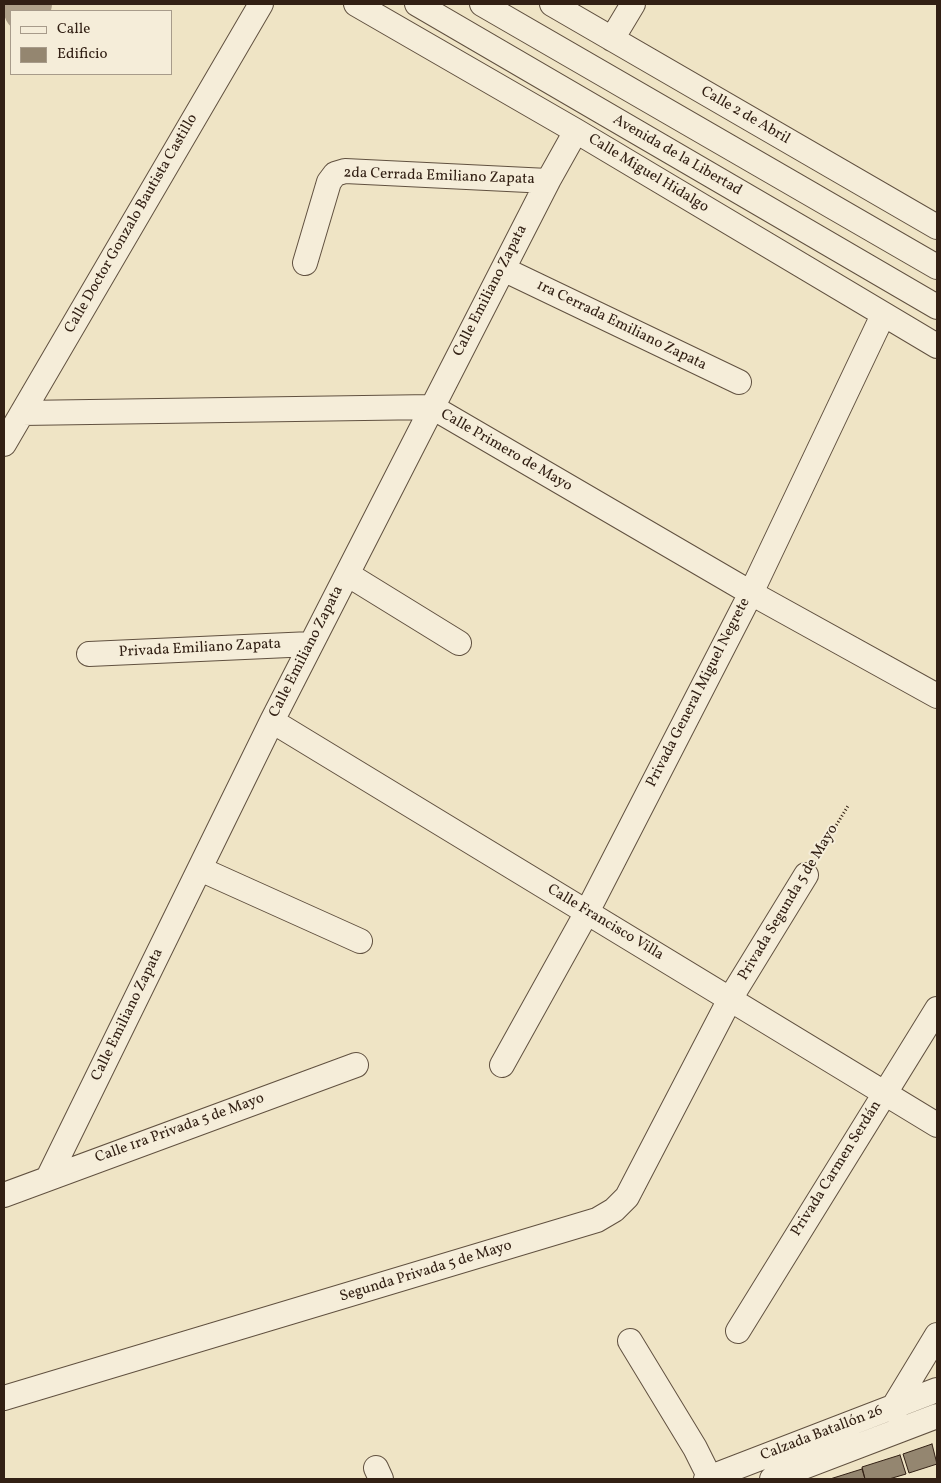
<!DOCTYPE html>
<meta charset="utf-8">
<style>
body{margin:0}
#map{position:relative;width:941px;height:1483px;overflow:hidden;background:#efe4c5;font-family:Vollkorn,serif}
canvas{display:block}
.frame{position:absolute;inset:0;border:5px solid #322014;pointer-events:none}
.legend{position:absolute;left:10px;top:10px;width:162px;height:65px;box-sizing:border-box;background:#f5edd9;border:1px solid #a79b8a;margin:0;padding:6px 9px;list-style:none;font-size:15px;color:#322014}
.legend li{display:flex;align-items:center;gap:10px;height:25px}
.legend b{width:25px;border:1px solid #a79b8a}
</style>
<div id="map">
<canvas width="941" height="1483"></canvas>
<div class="frame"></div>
<ul class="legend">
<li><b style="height:6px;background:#f5edd9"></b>Calle</li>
<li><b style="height:14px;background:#948670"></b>Edificio</li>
</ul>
</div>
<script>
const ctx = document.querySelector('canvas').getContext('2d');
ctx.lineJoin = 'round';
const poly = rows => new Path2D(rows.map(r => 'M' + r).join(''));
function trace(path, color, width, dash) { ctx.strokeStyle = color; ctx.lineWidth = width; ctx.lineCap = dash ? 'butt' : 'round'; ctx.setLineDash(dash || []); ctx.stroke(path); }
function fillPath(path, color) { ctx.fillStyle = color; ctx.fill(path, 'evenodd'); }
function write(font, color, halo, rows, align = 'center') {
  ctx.font = font + ' Vollkorn,serif'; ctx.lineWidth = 4; ctx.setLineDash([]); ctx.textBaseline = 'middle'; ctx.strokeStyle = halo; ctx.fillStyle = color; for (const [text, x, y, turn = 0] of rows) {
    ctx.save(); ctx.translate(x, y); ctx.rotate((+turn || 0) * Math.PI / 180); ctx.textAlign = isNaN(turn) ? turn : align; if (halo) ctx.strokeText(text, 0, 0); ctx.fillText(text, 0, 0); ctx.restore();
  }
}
const river = poly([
 [25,11,31,4]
]);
const building = poly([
 [932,1444,937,1464,909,1473,903,1454,932,1444],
 [900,1455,906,1474,889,1479,865,1479,862,1467,900,1455],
 [862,1469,865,1479,830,1479,862,1469]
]);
const path = poly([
 [818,855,848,806]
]);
const minor = poly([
 [356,4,576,131,937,346],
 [417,4,937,307],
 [482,4,937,267],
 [552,4,937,227],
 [612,39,633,4],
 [305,263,329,182,335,174,345,171,548,181],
 [503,269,739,382],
 [22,413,432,407,751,593,937,696],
 [4,444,261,4],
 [347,574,459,643],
 [89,654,311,644],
 [272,721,937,1125],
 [200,869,360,941],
 [502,1065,587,912,751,593,883,315],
 [48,1178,272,721,548,181,576,131],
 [4,1195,356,1065],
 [738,1331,937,1009],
 [630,1341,695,1448,710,1478],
 [4,1398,597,1220,614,1210,627,1197,730,999,806,875],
 [895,1411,894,1406,937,1335],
 [376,1468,381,1479],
 [706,1479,937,1390],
 [772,1479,937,1416]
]);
const streetNames = [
 ["Calle 2 de Abril",745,116,30],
 ["Avenida de la Libertad",677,156,30],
 ["Calle Miguel Hidalgo",648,174,31],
 ["2da Cerrada Emiliano Zapata",439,177,2],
 ["Calle Doctor Gonzalo Bautista Castillo",132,224,-60],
 ["Calle Emiliano Zapata",491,291,-63],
 ["1ra Cerrada Emiliano Zapata",621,326,26],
 ["Calle Primero de Mayo",506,451,30],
 ["Privada Emiliano Zapata",200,649,-3],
 ["Calle Emiliano Zapata",307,652,-63],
 ["Privada General Miguel Negrete",699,693,-63],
 ["Privada Segunda 5 de Mayo",789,903,-59],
 ["Calle Francisco Villa",605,923,31],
 ["Calle Emiliano Zapata",128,1015,-64],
 ["Calle 1ra Privada 5 de Mayo",180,1129,-20],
 ["Privada Carmen Serdán",837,1169,-58],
 ["Segunda Privada 5 de Mayo",426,1272,-17],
 ["Calzada Batallón 26",822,1434,-21]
];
trace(river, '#afa189', 42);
fillPath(building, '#948670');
trace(building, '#322014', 1);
trace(minor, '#615140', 26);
trace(path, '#322014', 3, [1, 2.5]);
trace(minor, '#f5edd9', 24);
write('15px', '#322014', '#f5edd9', streetNames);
</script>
